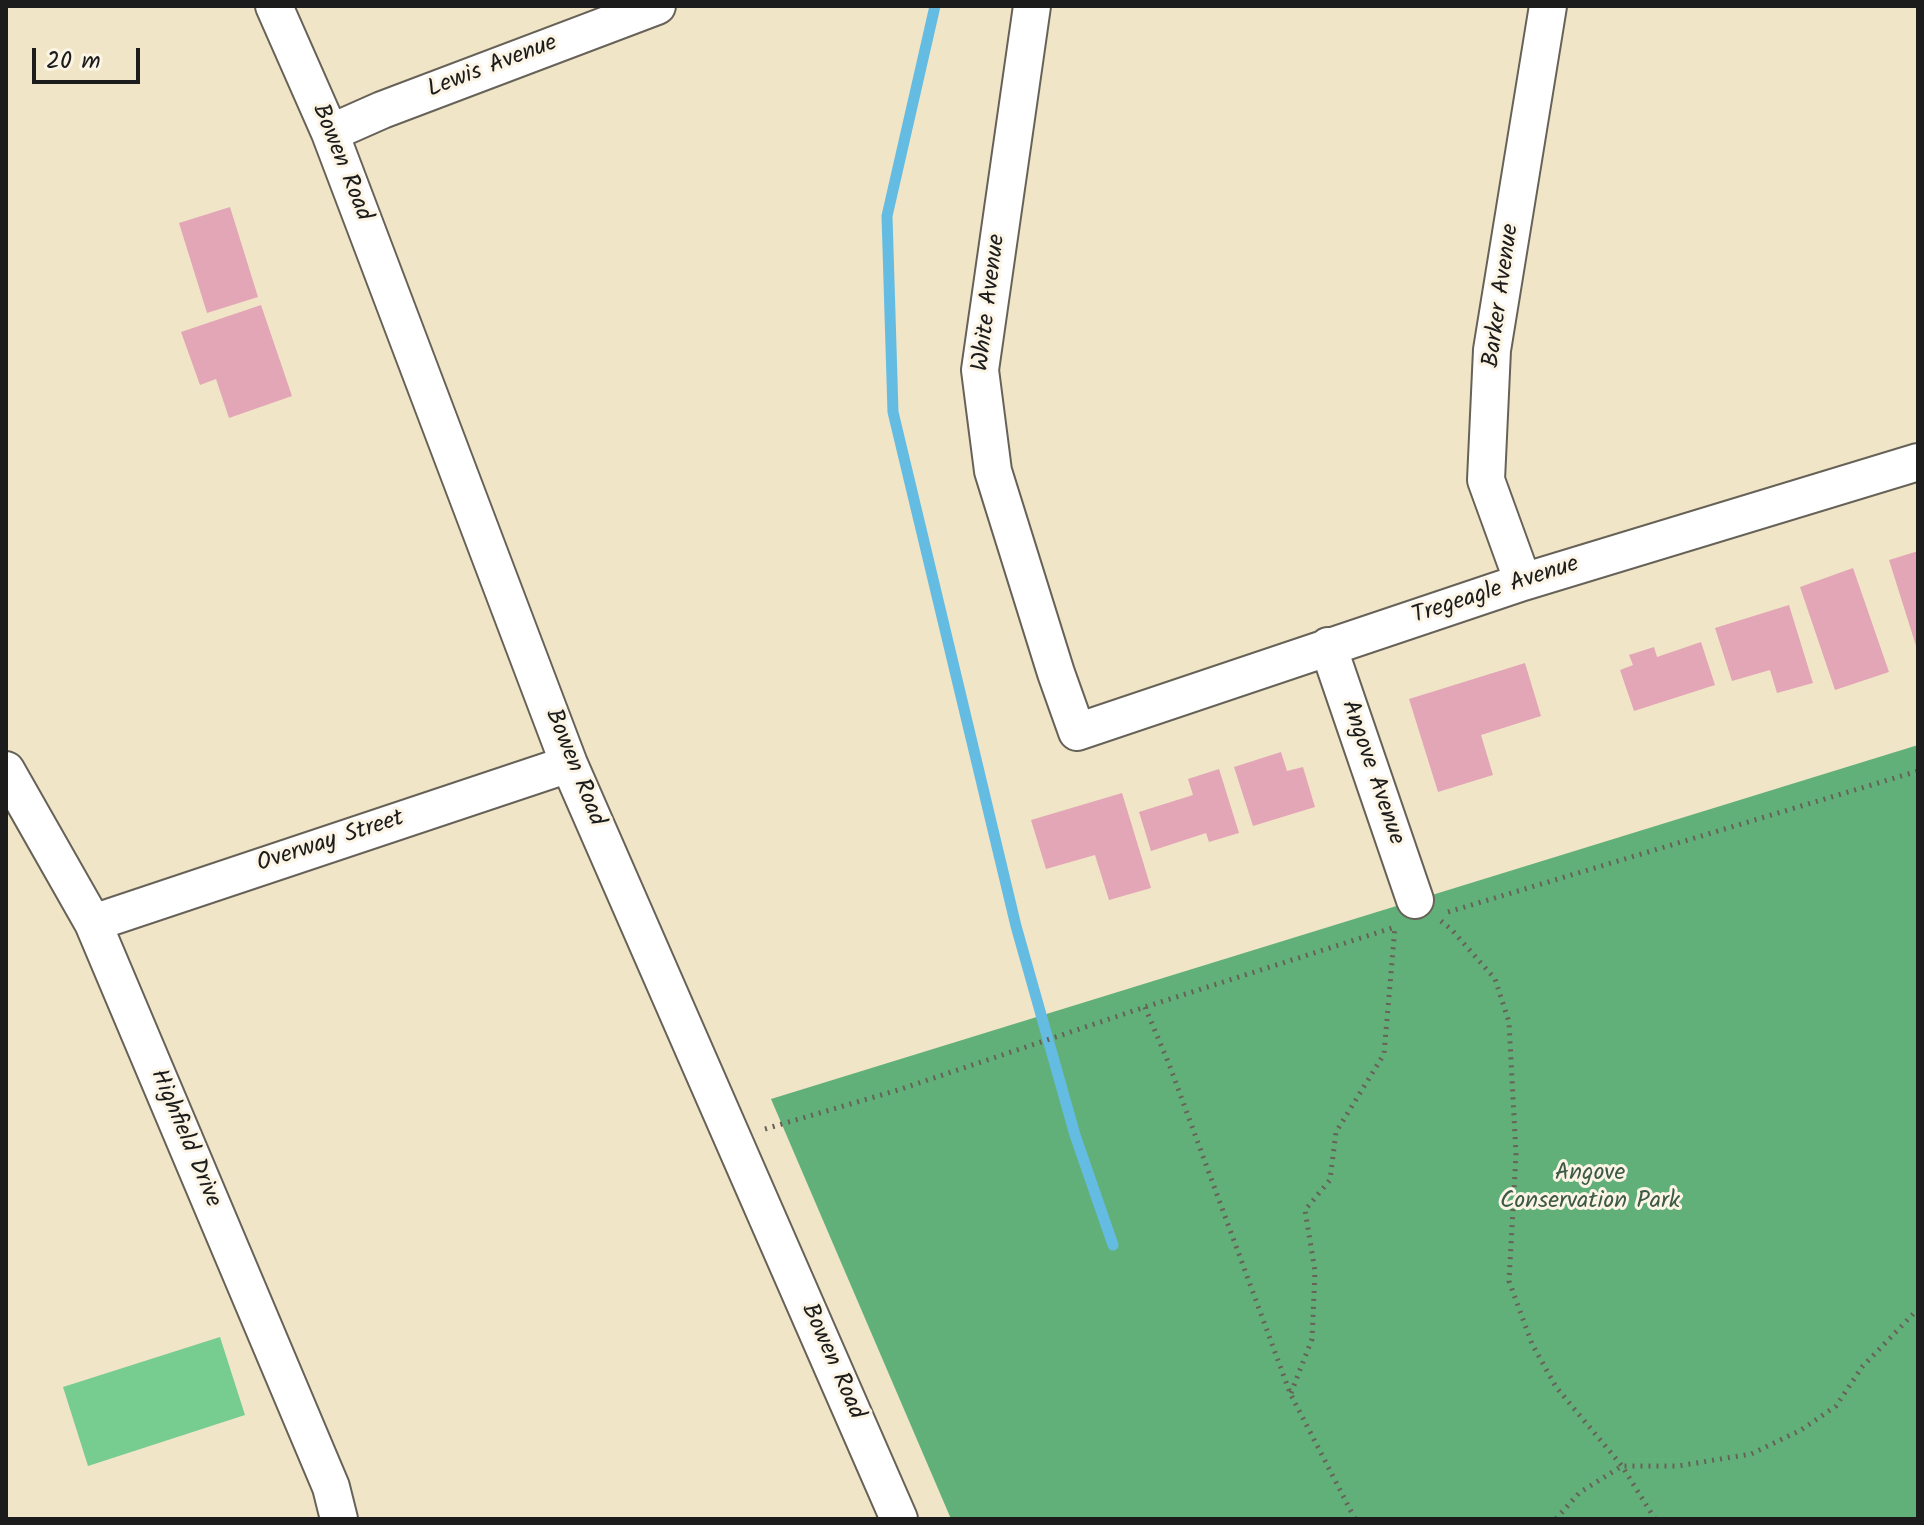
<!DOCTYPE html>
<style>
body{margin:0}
#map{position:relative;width:1924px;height:1525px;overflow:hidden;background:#f1e5c8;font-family:Kalam,sans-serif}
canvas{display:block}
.frame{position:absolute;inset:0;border:8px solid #1c1c1c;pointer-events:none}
.scale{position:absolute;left:32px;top:48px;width:108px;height:36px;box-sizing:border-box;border:4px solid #1c1c1c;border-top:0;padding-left:10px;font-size:24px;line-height:28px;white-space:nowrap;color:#1c1c1c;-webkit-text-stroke:6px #fcf5e5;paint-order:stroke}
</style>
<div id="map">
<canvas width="1924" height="1525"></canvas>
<div class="frame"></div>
<div class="scale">20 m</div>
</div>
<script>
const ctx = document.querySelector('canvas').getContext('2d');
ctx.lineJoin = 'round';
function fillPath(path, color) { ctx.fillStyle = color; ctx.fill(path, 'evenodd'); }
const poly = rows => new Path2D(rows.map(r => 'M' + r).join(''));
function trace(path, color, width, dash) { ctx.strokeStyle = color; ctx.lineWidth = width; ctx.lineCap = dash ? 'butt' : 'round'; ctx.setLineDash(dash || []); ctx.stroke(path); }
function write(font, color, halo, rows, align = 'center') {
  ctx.font = font + ' Kalam,sans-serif'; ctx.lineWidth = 6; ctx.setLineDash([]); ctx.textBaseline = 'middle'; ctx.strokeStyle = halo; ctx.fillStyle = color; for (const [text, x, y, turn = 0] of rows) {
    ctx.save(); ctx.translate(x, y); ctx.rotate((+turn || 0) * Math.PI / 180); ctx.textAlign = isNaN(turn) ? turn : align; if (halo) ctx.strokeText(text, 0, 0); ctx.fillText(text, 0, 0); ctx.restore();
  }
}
const green = poly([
 [220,1337,245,1415,88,1466,63,1387]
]);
const forest = poly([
 [1918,745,1918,1516,1915,1519,951,1519,771,1099]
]);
const stream = poly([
 [935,6,887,216,893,412,1016,926,1075,1135,1113,1245]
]);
const building = poly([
 [230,207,258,297,207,313,179,223],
 [261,305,292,396,229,418,216,379,200,385,181,332],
 [1918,551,1918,649,1917,649,1889,560],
 [1853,568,1889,672,1835,690,1800,587],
 [1789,605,1813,683,1777,693,1770,670,1732,681,1715,628],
 [1701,642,1715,685,1634,711,1620,670,1633,665,1629,655,1654,647,1657,657],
 [1525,663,1541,716,1481,735,1493,775,1438,792,1409,699],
 [1281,752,1287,771,1303,767,1315,807,1253,826,1234,767],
 [1219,769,1239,833,1209,842,1206,833,1151,851,1139,812,1193,795,1188,779],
 [1122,793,1151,888,1109,900,1095,855,1046,869,1031,820]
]);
const path = poly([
 [1448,912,1918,771],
 [1441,921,1452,930,1495,979,1509,1022,1516,1155,1509,1281,1532,1344,1556,1387,1622,1466,1655,1519],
 [1145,1007,1169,1064,1290,1393,1355,1519],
 [765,1129,898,1090,1145,1007,1392,928],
 [1291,1393,1312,1339,1315,1271,1305,1210,1330,1180,1336,1132,1384,1054,1395,927],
 [1556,1519,1579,1493,1622,1466,1678,1466,1751,1454,1801,1430,1836,1406,1862,1367,1918,1309]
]);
const minor = poly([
 [274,6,330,133,569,764,899,1519],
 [1032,6,980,370,993,471,1056,673,1077,732,1523,582,1918,462],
 [330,133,382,110,657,6],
 [1523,582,1486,480,1492,350,1548,6],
 [1328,646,1415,900],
 [6,770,93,923,331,1487,339,1519],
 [93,923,569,764]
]);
const streetNames = [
 ["Lewis Avenue",493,68,-21],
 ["Bowen Road",340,163,68],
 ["Barker Avenue",1503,296,-82],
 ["White Avenue",991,303,-83],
 ["Tregeagle Avenue",1496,592,-18],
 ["Bowen Road",573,768,68],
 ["Angove Avenue",1371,773,71],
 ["Overway Street",331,843,-18],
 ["Highfield Drive",184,1139,67],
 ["Bowen Road",831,1362,66]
];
const parkNames = [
 ["Angove",1590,1175],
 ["Conservation Park",1590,1203]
];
fillPath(green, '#77cc90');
fillPath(forest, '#61b07a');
trace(stream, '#65bce2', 11);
fillPath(building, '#e3a6b7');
trace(minor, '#676258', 40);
trace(path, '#676258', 5, [2, 6]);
trace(minor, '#fff', 36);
write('24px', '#1c1c1c', '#fcf5e5', streetNames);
write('24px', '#3c5a45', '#fcf5e5', parkNames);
</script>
